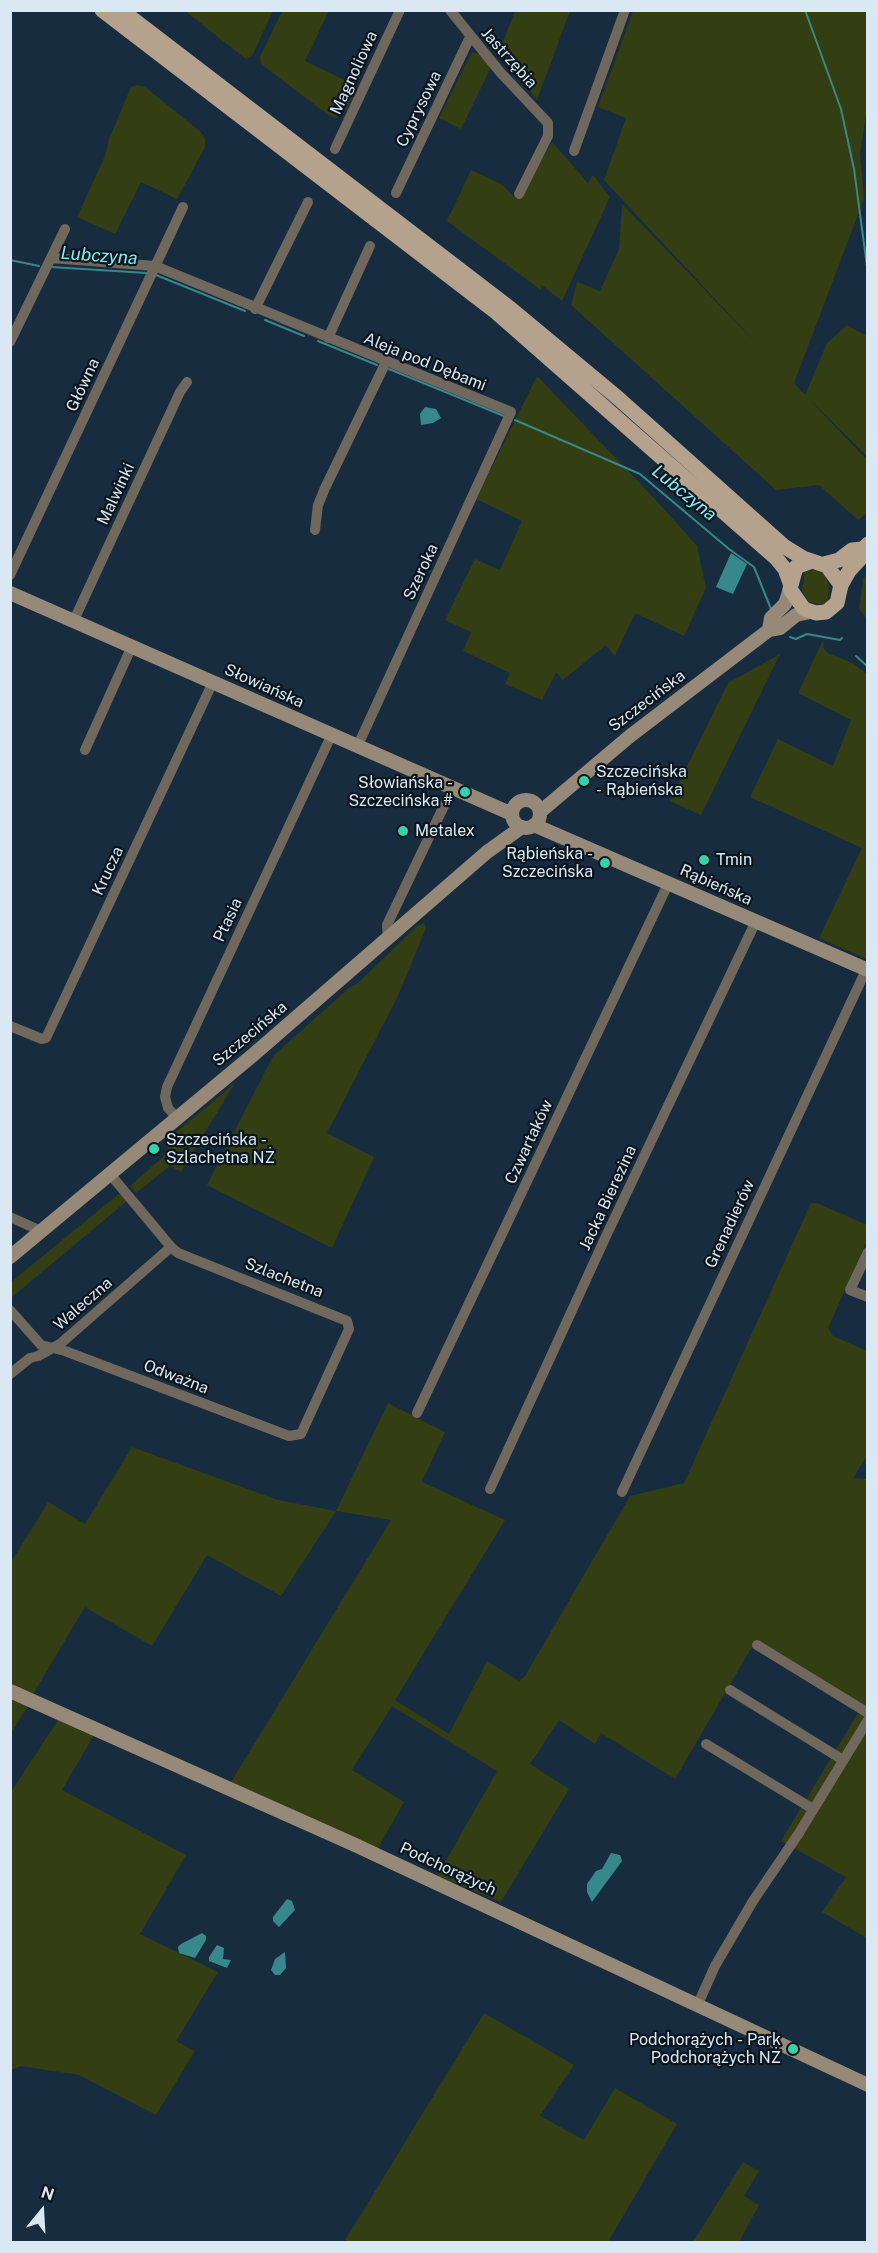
<!DOCTYPE html>
<meta charset="utf-8">
<style>
body{margin:0}
#map{position:relative;width:878px;height:2253px;overflow:hidden;background:#172d3f;font-family:"Public Sans",sans-serif}
canvas{display:block}
.frame{position:absolute;inset:0;border:12px solid #dae8f3;pointer-events:none}
.north{position:absolute;left:12px;top:2181px;width:60px;height:60px;-webkit-text-stroke:4px #0b151d;paint-order:stroke;rotate:18deg;font-size:16px;font-weight:700;line-height:24px;text-align:center;color:#dae8f3}
.north::after{content:'';display:block;margin:auto;width:21px;height:27px;background:#dae8f3;clip-path:polygon(50% 0,100% 100%,50% 72%,0 100%)}
</style>
<div id="map">
<canvas width="878" height="2253"></canvas>
<div class="frame"></div>
<div class="north">N</div>
</div>
<script>
const ctx = document.querySelector('canvas').getContext('2d');
ctx.lineJoin = 'round';
function fillPath(path, color) { ctx.fillStyle = color; ctx.fill(path, 'evenodd'); }
const poly = rows => new Path2D(rows.map(r => 'M' + r).join(''));
function trace(path, color, width, dash) { ctx.strokeStyle = color; ctx.lineWidth = width; ctx.lineCap = dash ? 'butt' : 'round'; ctx.setLineDash(dash || []); ctx.stroke(path); }
function write(font, color, halo, rows, align = 'center') {
  ctx.font = font + ' "Public Sans",sans-serif'; ctx.lineWidth = 4.5; ctx.setLineDash([]); ctx.textBaseline = 'middle'; ctx.strokeStyle = halo; ctx.fillStyle = color; for (const [text, x, y, turn = 0] of rows) {
    ctx.save(); ctx.translate(x, y); ctx.rotate((+turn || 0) * Math.PI / 180); ctx.textAlign = isNaN(turn) ? turn : align; if (halo) ctx.strokeText(text, 0, 0); ctx.fillText(text, 0, 0); ctx.restore();
  }
}
const green = poly([
 [185,11,273,11,252,56,246,59],
 [282,11,329,11,305,61,357,86,347,109,336,118,328,115,261,64,260,57],
 [515,11,570,11,537,100,499,52],
 [633,11,867,11,868,101,860,154,864,199,794,383,805,395,827,343,847,325,867,336,867,456,810,400,867,460,867,513,858,520,819,485,776,490,571,305,577,282,600,291,619,249,622,204,757,344,604,180,626,118,598,107],
 [472,52,479,54,491,67,461,129,439,118],
 [137,85,145,87,201,132,205,139,205,147,177,199,141,182,115,234,77,217,105,156,109,139,131,87],
 [552,142,588,183,593,175,610,197,562,301,542,285,541,290,447,221,471,170,503,185,517,200],
 [537,376,655,499,697,546,706,588,684,636,635,613,615,656,606,645,563,680,556,672,542,700,505,684,510,673,463,651,471,632,445,620,475,559,500,570,522,521,476,499],
 [816,570,825,575,829,586,828,602,820,605,809,602,802,591,805,571],
 [867,573,867,619,859,609,863,579],
 [823,640,824,649,828,653,854,664,867,674,867,959,819,938,862,848,750,797,778,739,833,766,851,720,798,693],
 [780,654,701,815,670,801,728,683],
 [424,923,426,928,397,998,327,1133,374,1157,332,1248,207,1185,273,1056,349,988,357,984,418,925],
 [235,1083,181,1172,170,1166,136,1193,130,1186,163,1157,176,1132],
 [120,1193,127,1201,11,1298,11,1282],
 [811,1203,817,1203,867,1225,867,1241,828,1328,833,1336,867,1351,867,1456,853,1478,868,1479,867,1938,822,1912,846,1877,781,1841,863,1705,756,1640,675,1779,601,1733,595,1744,559,1720,530,1764,569,1789,501,1902,437,1876,497,1771,392,1706,352,1770,404,1802,378,1848,231,1782,391,1520,336,1511,281,1596,207,1555,152,1646,85,1607,32,1696,11,1687,10,1564,48,1502,85,1524,132,1447,278,1500,336,1511,388,1403,445,1432,422,1482,505,1520,395,1700,449,1734,487,1661,519,1681,525,1676,630,1496,684,1483],
 [11,1698,28,1706,11,1733],
 [58,1720,94,1735,62,1790,186,1855,140,1934,218,1972,176,2041,195,2051,156,2115,79,2075,21,2066,11,2070,11,1792],
 [484,2013,574,2065,540,2116,584,2140,615,2088,677,2124,608,2242,344,2242],
 [743,2162,759,2171,744,2196,759,2205,739,2242,693,2242]
]);
const water = poly([
 [425,407,436,409,441,418,433,423,421,425,420,414],
 [731,553,747,564,733,594,716,587],
 [611,1853,620,1855,622,1861,592,1902,587,1892,587,1884,596,1871,602,1869],
 [287,1899,292,1901,295,1910,279,1927,273,1921,273,1917],
 [202,1933,206,1936,206,1940,195,1958,179,1953,178,1947,181,1944],
 [217,1945,224,1948,223,1959,231,1960,227,1968,209,1961,209,1957],
 [285,1952,286,1968,280,1975,275,1975,271,1970,275,1959]
]);
const stream = poly([
 [805,10,841,109,854,169,868,274],
 [10,260,39,266],
 [51,267,147,273],
 [156,275,245,311],
 [265,320,304,336],
 [318,341,377,365],
 [389,369,504,416],
 [515,420,640,474,729,549,754,567,771,609],
 [790,637,796,639,807,634,840,640,842,638],
 [856,656,868,667]
]);
const street = poly([
 [450,10,500,72,548,123,548,136,519,194],
 [335,149,400,10],
 [574,151,625,10],
 [396,193,470,37],
 [51,258,155,266,511,412,358,745],
 [255,309,308,202],
 [328,338,370,246],
 [10,342,65,229],
 [315,530,318,505,325,488,386,362],
 [10,575,183,207],
 [74,620,180,392,187,382],
 [85,750,132,646],
 [388,939,387,925,453,787],
 [10,1026,42,1039,46,1038,213,682],
 [177,1118,168,1108,165,1097,167,1087,332,734],
 [10,1217,41,1231],
 [868,1252,850,1290,868,1297],
 [10,1310,41,1345,65,1351,289,1436,301,1434,349,1329,347,1321,178,1253,171,1247,110,1174],
 [10,1374,30,1358,38,1356,60,1344,171,1247],
 [417,1413,669,882],
 [490,1489,607,1234,756,921],
 [622,1492,866,970],
 [757,1645,868,1713],
 [730,1690,843,1760],
 [706,1744,813,1809],
 [698,2004,715,1966,753,1901,799,1833,868,1720]
]);
const secondary = poly([
 [10,593,512,814],
 [769,630,771,618,785,604,790,589],
 '512 814a14 14 0 1 1 28 0a14 14 0 1 1-28 0Z',
 [540,812,630,736,769,630,780,628,796,615,810,612],
 [534,825,868,970],
 [10,1257,253,1055,487,852,522,827],
 [10,1691,353,1844,868,2085]
]);
const primary = poly([
 [102,10,496,312,776,558,785,569,790,583],
 [121,10,511,309,618,398,785,547,803,558,827,566,841,585,837,603,826,612,816,613,804,609,790,589,796,567,812,561],
 [824,564,839,560,852,550,863,549,868,544],
 [841,585,849,571,860,559,863,549]
]);
const markers = [
 [584,781,6,"#2fd4aa"],
 [465,792,6,"#2fd4aa"],
 [403,831,6,"#2fd4aa"],
 [704,860,6,"#2fd4aa"],
 [605,863,6,"#2fd4aa"],
 [154,1149,6,"#2fd4aa"],
 [793,2049,6,"#2fd4aa"]
];
const streetNames = [
 ["Jastrzębia",509,58,48],
 ["Magnoliowa",354,73,-65],
 ["Cyprysowa",419,109,-64],
 ["Aleja pod Dębami",425,362,22],
 ["Główna",83,385,-65],
 ["Malwinki",116,494,-65],
 ["Szeroka",421,572,-65],
 ["Słowiańska",264,686,24],
 ["Szczecińska",647,701,-37],
 ["Krucza",108,871,-65],
 ["Rąbieńska",716,885,24],
 ["Ptasia",228,920,-65],
 ["Szczecińska",250,1034,-40],
 ["Czwartaków",529,1142,-65],
 ["Jacka Bierezina",608,1198,-65],
 ["Grenadierów",730,1224,-65],
 ["Szlachetna",284,1278,21],
 ["Waleczna",83,1304,-41],
 ["Odważna",176,1377,21],
 ["Podchorążych",448,1869,25]
];
const poiNames = [
 ["Szczecińska",596,772],
 ["- Rąbieńska",596,790],
 ["Słowiańska -",453,783,"right"],
 ["Szczecińska #",453,801,"right"],
 ["Metalex",415,831],
 ["Rąbieńska -",593,854,"right"],
 ["Szczecińska",593,872,"right"],
 ["Tmin",716,860],
 ["Szczecińska -",166,1140],
 ["Szlachetna NŻ",166,1158],
 ["Podchorążych - Park",781,2040,"right"],
 ["Podchorążych NŻ",781,2058,"right"]
];
const waterNames = [
 ["Lubczyna",99,256,4],
 ["Lubczyna",684,493,39]
];
fillPath(green, '#333e12');
fillPath(water, '#37888b');
trace(stream, '#37888b', 2);
trace(street, '#70675d', 10);
trace(secondary, '#968978', 14);
trace(primary, '#b4a28d', 15);
for (const [x, y, r, color] of markers) { const dot = new Path2D(); dot.arc(x, y, r, 0, 2 * Math.PI); ctx.fillStyle = color; ctx.fill(dot); trace(dot, '#0b151d', 2); }
write('16px', '#dae8f3', '#0b151d', streetNames);
write('16px', '#dae8f3', '#0b151d', poiNames, 'left');
write('italic 18px', '#79f0f5', '#0b151d', waterNames);
</script>
